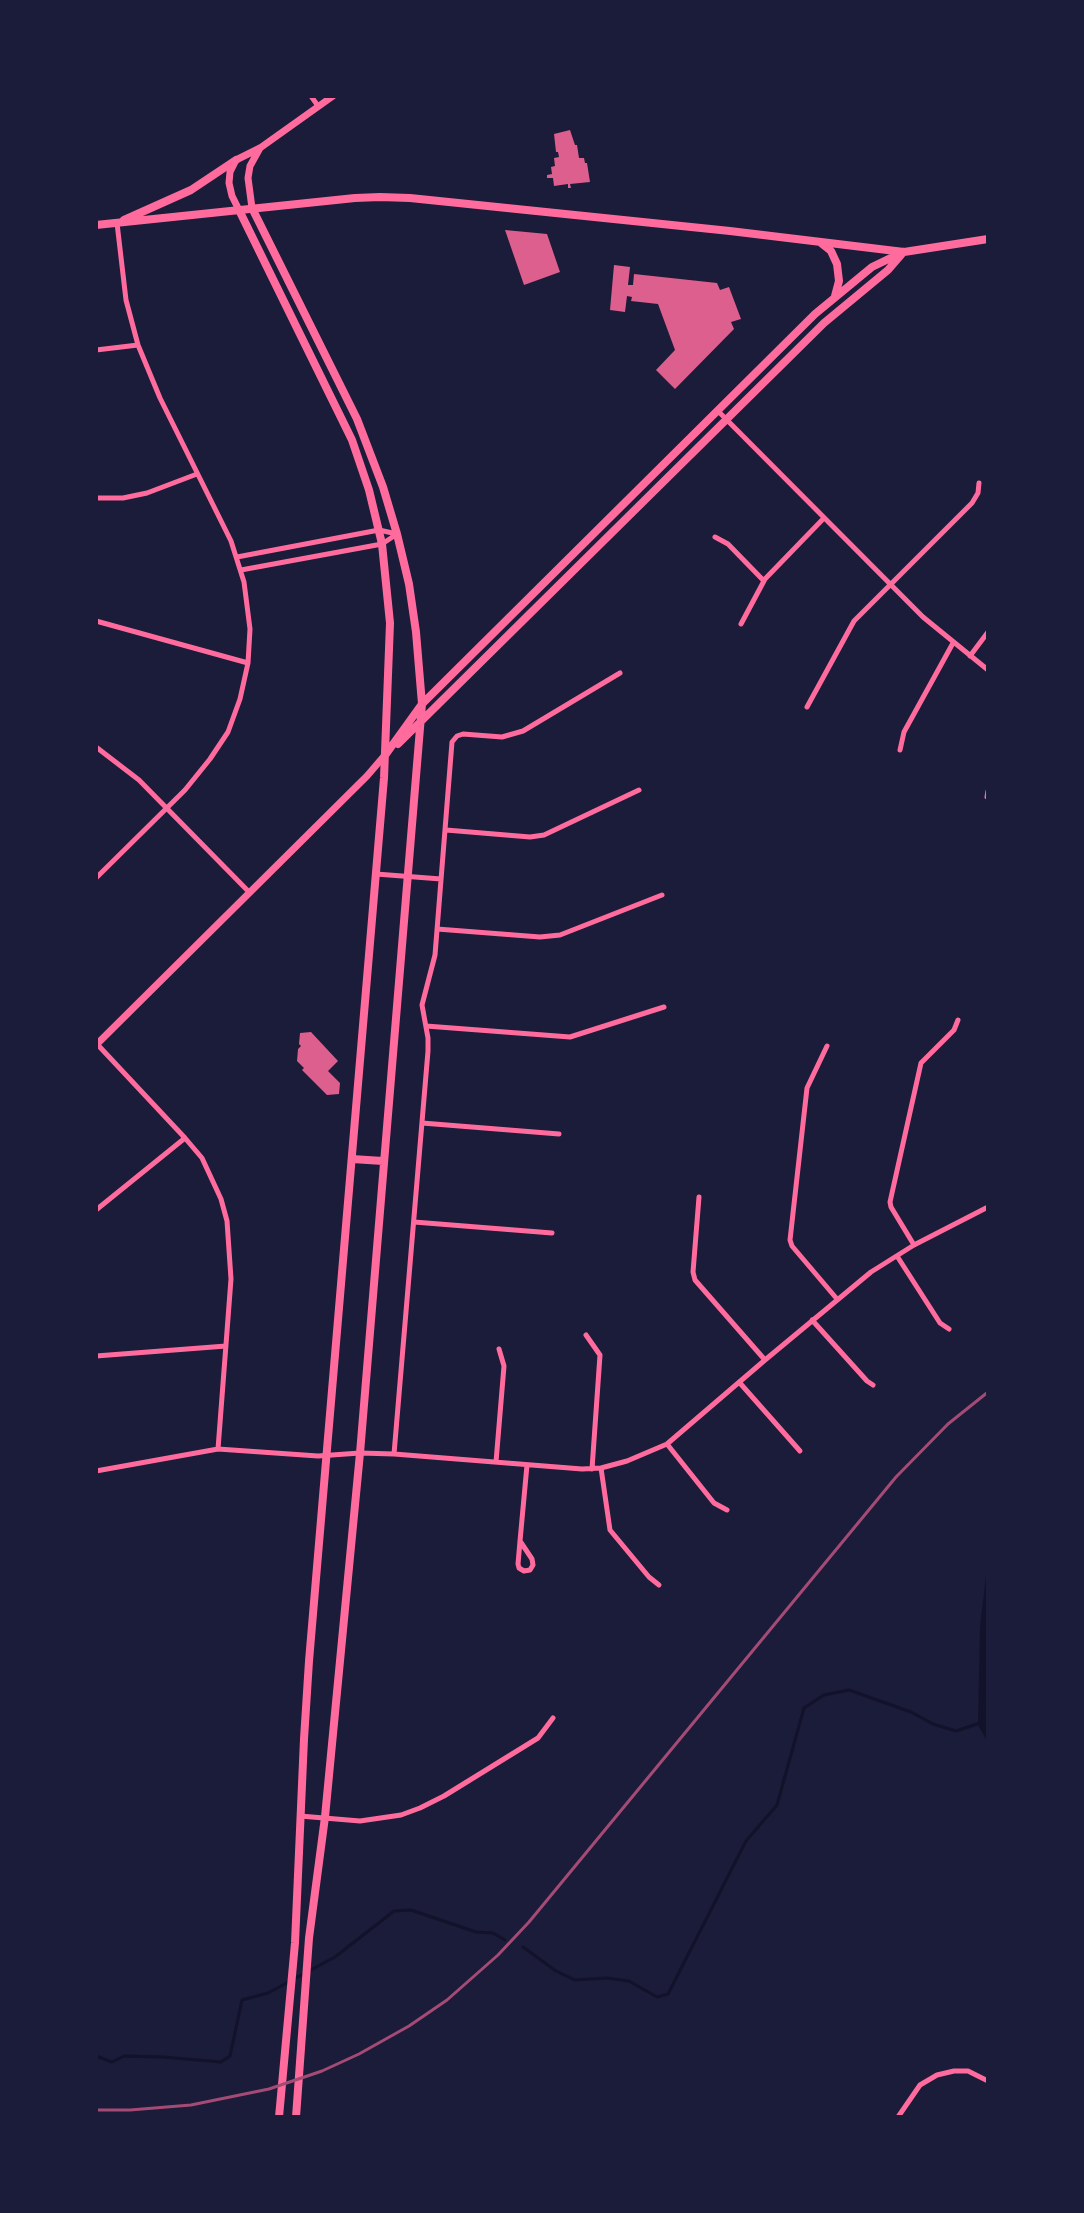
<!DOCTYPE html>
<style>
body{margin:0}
#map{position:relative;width:1084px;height:2213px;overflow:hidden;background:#1b1b3a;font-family:"Source Sans 3",sans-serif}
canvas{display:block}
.frame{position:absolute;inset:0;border:98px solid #1b1b3a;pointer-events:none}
</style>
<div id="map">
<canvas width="1084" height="2213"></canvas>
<div class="frame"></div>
</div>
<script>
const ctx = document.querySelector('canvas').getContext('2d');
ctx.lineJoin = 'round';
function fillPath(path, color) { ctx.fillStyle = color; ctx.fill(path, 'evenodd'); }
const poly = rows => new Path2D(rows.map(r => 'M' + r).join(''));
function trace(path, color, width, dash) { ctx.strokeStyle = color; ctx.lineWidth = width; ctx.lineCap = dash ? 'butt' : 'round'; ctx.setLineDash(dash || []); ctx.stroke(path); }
const water = poly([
 [988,1559,988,1743,978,1725,980,1627]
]);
const stream = poly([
 [523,1947,556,1971,575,1980,607,1978,629,1981,657,1997,668,1994,746,1841,777,1805,804,1708,824,1695,849,1690,911,1712,933,1724,956,1731,980,1723],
 [96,2056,112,2062,124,2056,163,2057,221,2062,230,2056,242,2000,268,1993,335,1957,394,1911,411,1910,476,1932,493,1933,505,1940]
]);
const building = poly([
 [570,130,575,145,577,145,579,158,584,158,585,163,587,163,590,182,570,184,571,188,568,188,568,184,554,186,553,178,547,178,547,175,552,174,551,167,555,166,554,158,559,157,558,152,556,152,554,134],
 [505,230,547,234,560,272,524,285],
 [614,265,630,267,628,285,633,285,634,274,717,283,720,290,729,287,741,319,731,322,734,329,675,389,656,370,675,350,658,304,631,301,632,297,627,296,625,312,610,310],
 [311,1032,338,1061,328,1071,340,1083,339,1094,327,1095,302,1070,304,1068,297,1061,298,1049,301,1046,299,1044,300,1033]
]);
const minor = poly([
 [311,96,318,106],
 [96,350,138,345],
 [717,410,923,617,988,670],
 [96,498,123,498,147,493,197,474],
 [715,537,728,544,764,581],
 [237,557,379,530,397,534],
 [241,570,382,544,397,534],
 [96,621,248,663],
 [741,624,765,579,824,518],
 [970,656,988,632],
 [807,707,854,621,972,503,978,493,979,483],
 [96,747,139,780,250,893],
 [900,750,904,732,953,643],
 [987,797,988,791],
 [446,830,530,837,544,835,639,790],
 [376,874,441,879],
 [96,878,185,790,210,759,228,732,240,699,248,663,250,629,244,582,231,541,160,398,138,345,126,300,117,223],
 [437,929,540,937,560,935,662,895],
 [426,1026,570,1037,664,1007],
 [97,1044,185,1138,202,1158,221,1199,227,1221,231,1279,218,1449],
 [827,1046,807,1088,790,1240,792,1246,837,1299],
 [422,1123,559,1134],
 [699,1197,693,1272,695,1280,765,1360],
 [96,1210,185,1138],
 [414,1222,552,1233],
 [914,1245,891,1207,890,1202,921,1063,954,1030,958,1020],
 [897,1256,940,1323,949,1329],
 [812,1320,867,1381,873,1385],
 [586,1335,600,1355,592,1469],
 [96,1356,226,1346],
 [739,1382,800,1451],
 [667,1444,714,1503,727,1510],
 [394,1454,428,1051,428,1038,422,1005,435,955,452,742,457,736,463,734,502,737,523,731,620,673],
 [496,1462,504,1366,499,1349],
 [601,1468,610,1530,649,1577,659,1585],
 [96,1471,218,1449,318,1456,360,1453,394,1454,582,1469,601,1468,627,1461,667,1444,765,1360,871,1272,914,1245,988,1207],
 [520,1541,532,1559,533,1565,530,1570,524,1571,519,1568,518,1564,520,1541,527,1465],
 [300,1816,360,1821,401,1815,420,1808,444,1796,538,1738,553,1718],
 [898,2117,920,2085,937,2075,954,2071,968,2071,988,2081]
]);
const tertiary = poly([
 [252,208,248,178,250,166,260,148],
 [239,210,232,196,229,183,230,172,236,160,260,148,333,96],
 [96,1045,367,776,385,755]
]);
const secondary = poly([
 [252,208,357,419,383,487,397,534,409,584,416,632,422,704,360,1453,325,1817,309,1938,296,2117],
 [239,210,352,440,369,490,382,544,390,623,384,778,309,1661,304,1739,295,1943,279,2117],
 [124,220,191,190,236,160],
 [96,225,355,198,380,197,410,198,730,231,904,252,988,239],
 [821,243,831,251,837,264,839,281,835,296],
 [398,744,824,323,888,270,901,255],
 [386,754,422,704,815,314,872,267,903,252],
 [352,1159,383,1161]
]);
const rail = poly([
 [96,2110,130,2110,191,2105,269,2089,322,2071,359,2054,409,2026,447,2000,498,1955,529,1922,896,1477,948,1424,988,1392]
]);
fillPath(water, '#12122b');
trace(stream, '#12122b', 3);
fillPath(building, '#dd5f8e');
trace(minor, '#ff6b9d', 5);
trace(tertiary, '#ff6b9d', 7);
trace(secondary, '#ff6b9d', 8);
trace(rail, '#a44b75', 3);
</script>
